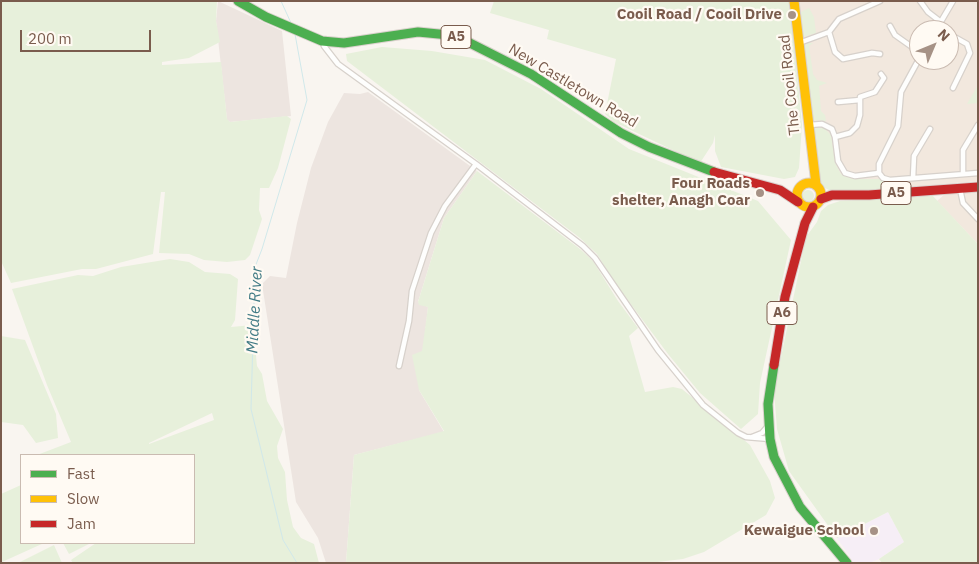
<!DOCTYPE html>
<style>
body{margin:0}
#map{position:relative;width:979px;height:564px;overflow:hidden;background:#f9f5f0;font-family:"IBM Plex Sans",sans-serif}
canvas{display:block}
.frame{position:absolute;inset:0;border:2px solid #7a5c4d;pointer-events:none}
.legend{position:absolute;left:20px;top:454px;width:175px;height:90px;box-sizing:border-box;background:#fffaf3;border:1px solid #cabbb1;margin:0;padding:6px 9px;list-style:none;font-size:15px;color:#7a5c4d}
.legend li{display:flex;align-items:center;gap:10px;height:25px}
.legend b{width:25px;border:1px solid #cabbb1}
.north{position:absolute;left:909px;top:20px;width:50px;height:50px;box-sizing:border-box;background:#fffaf3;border:1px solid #cabbb1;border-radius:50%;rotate:45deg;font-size:14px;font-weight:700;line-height:20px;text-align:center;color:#7a5c4d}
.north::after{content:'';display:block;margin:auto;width:18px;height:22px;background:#a69286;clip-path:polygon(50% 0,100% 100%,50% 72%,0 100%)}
.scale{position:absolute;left:20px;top:30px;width:131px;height:22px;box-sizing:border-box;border:2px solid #7a5c4d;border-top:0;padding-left:6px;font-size:15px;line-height:18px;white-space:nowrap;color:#7a5c4d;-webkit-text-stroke:4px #fffaf3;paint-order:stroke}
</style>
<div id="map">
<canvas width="979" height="564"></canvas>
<div class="frame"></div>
<ul class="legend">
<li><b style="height:6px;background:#4caf50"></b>Fast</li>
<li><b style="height:6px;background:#ffc107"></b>Slow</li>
<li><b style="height:6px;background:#c62828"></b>Jam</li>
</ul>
<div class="north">N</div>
<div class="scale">200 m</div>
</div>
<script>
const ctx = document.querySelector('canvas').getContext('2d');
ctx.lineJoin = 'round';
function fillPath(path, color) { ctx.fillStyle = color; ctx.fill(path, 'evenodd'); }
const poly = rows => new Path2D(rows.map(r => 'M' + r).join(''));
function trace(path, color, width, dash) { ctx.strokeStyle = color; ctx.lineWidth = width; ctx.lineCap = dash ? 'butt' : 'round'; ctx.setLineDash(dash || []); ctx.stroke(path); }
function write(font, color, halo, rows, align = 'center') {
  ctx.font = font + ' "IBM Plex Sans",sans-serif'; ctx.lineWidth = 4.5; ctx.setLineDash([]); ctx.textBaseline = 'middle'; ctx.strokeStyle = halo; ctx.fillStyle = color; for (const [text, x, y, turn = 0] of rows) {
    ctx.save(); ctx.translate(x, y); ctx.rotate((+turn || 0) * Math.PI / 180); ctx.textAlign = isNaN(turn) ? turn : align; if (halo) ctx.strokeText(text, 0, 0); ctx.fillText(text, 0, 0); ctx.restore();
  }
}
const residential = poly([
 [798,1,978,1,978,181,873,190,818,179],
 [919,30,949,30,949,60,919,60],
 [978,190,978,244,937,201,945,194]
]);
const industrial = poly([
 [218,1,282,31,291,116,230,122,227,120,216,21],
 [368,92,477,171,444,218,418,302,428,307,419,390,444,432,354,455,346,563,326,563,318,538,296,502,262,284,270,276,286,278,297,223,311,168,328,122,344,93,360,94]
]);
const education = poly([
 [888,512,904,542,879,559,869,563,854,563,837,538]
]);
const green = poly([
 [1,1,217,1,216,21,220,42,189,58,162,62,162,65,221,62,227,119,230,122,287,116,291,119,278,168,269,188,260,188,259,210,262,219,250,255,245,260,227,262,204,260,189,254,159,253,165,192,161,192,153,254,96,269,82,269,11,283,1,261],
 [494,1,790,1,802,125,799,168,795,177,784,179,721,167,715,151,715,135,713,143,700,163,614,122,605,114,616,59,547,39,549,30,490,13],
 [809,8,814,17,816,33,803,37,801,12],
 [808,43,813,43,809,46,813,74,817,80,827,83,819,86,821,111,825,115,826,121,812,120,804,46],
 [382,47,432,51,485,60,541,89,629,149,758,201,791,240,760,383,758,414,741,429,700,393,668,354,615,283,597,254,580,238,347,61,346,54],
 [978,85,978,103,967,104],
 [816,128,824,128,831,135,835,163,841,174,853,179,880,179,892,182,893,188,872,191,831,191,823,187,819,182,813,130],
 [477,171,580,249,593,261,618,301,638,328,629,336,645,392,673,387,682,389,750,445,770,481,775,498,766,515,704,552,683,559,649,563,346,563,354,455,444,431,419,390,412,355,422,351,428,307,419,305,418,302,444,218],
 '802 196a6 6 0 1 1 12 0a6 6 0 1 1-12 0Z',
 [932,195,978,244,978,563,882,563,879,559,904,542,888,512,837,538,789,471,777,429,774,391,806,237,817,222,821,211,828,205,840,201],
 [170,259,189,262,205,272,230,274,238,279,235,320,231,327,253,325,257,366,262,374,267,401,283,429,277,446,278,458,285,472,287,500,293,527,301,538,314,544,319,563,73,563,71,560,96,543,194,543,194,455,37,455,71,442,47,385,12,289,78,275,93,276,121,267],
 [212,413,214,420,149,444,149,443],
 [1,336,25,340,56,414,58,438,36,443,23,425,1,422],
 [21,485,21,543,44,543,2,562,1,494],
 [63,543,91,543,69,554],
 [54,545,62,563,18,563]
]);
const stream = poly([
 [281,1,291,23],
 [295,34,307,100,262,249,255,267,251,409,283,540,297,563]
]);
const street = poly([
 [920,1,928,12,941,22],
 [890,26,895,35,919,52],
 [936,30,953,1],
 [829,32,835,52,843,59,872,53,880,54],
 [949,34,967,44,970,53,953,88],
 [799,43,829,32,839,19,880,1],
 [324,46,338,64,476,164,583,246,595,258,658,350,703,405,738,433,746,437,770,439],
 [919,59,901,92,898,126,879,164,879,173,883,178,890,180,978,173],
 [838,102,860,100],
 [809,125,822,124,832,129,835,137,838,161,845,173,855,176,879,173],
 [835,137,850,133,857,126,860,115,860,97,875,92,884,78,881,74],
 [963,174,963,150,978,125],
 [913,178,914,156,930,129],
 [960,189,963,203,978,219],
 [399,366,409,321,412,291,431,233,445,206,476,164],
 [752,437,762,433,768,426]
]);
const fast = poly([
 [238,1,266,17,322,41,344,43,418,32,449,35,462,39,531,74,621,133,649,147,714,172],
 [774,365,768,404,770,439,774,457,800,507,847,563]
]);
const slow = poly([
 [794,1,816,184],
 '797 195a12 12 0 1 1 24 0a12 12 0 1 1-24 0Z'
]);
const jam = poly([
 [714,172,780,190,798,202],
 [821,199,832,195,869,195,978,187],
 [774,365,785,297,805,223,813,207]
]);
const markers = [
 [792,15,5,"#a69286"],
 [760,193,5,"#a69286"],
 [874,531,5,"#a69286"]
];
const shields = [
 [456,37,30],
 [896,193,30],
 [782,313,30]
];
const shieldNames = [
 ["A5",456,37],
 ["A5",896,193],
 ["A6",782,313]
];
const poiNames = [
 ["Cooil Road / Cooil Drive",782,15],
 ["Four Roads",750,184],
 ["shelter, Anagh Coar",750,201],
 ["Kewaigue School",864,531]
];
const streetNames = [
 ["The Cooil Road",790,85,-96],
 ["New Castletown Road",573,86,31]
];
const waterNames = [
 ["Middle River",255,310,-87]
];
fillPath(residential, '#f2e8de');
fillPath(industrial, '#ede5e0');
fillPath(education, '#f6eef6');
fillPath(green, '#e7f0db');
trace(stream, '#d0e8ea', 1);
trace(street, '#d7d1cb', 7);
trace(fast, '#dad1cc', 11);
trace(slow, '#dad1cc', 11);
trace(jam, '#dad1cc', 11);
trace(street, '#fefefd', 4.5);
trace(fast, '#4caf50', 9);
trace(slow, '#ffc107', 9);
trace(jam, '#c62828', 9);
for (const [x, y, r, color] of markers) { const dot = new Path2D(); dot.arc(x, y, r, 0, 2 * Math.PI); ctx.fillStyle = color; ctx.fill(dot); trace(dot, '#fffaf3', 2); }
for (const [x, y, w] of shields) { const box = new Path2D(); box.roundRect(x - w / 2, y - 11.5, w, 23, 4); ctx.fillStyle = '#fffaf3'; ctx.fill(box); trace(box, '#7a5c4d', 1); }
write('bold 14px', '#7a5c4d', null, shieldNames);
write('bold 15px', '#7a5c4d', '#fffaf3', poiNames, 'right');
write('15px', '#7a5c4d', '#fffaf3', streetNames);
write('italic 16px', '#437c86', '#fffaf3', waterNames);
</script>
